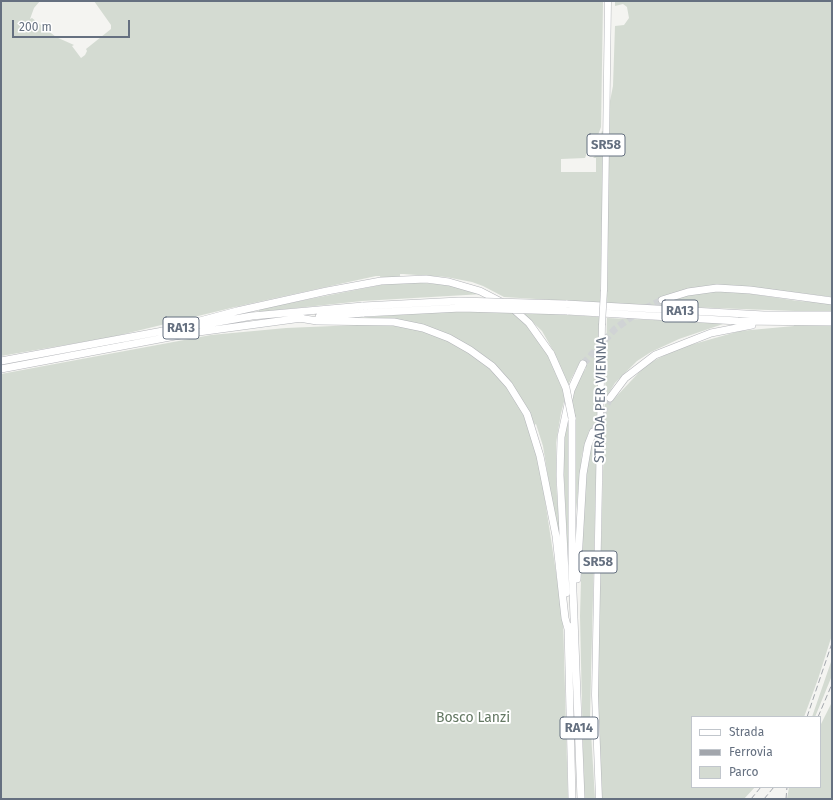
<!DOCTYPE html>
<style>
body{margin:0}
#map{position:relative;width:833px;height:800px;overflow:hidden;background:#f4f4f1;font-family:"Fira Sans",sans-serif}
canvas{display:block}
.frame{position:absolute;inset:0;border:2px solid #657080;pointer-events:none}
.legend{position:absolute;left:691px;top:716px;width:130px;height:72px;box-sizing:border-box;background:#fff;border:1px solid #c1c6cc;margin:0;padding:5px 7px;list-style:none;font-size:12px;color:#657080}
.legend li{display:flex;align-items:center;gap:8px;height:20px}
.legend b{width:20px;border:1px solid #c1c6cc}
.scale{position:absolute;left:12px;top:20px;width:118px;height:18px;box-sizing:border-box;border:2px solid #657080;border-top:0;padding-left:5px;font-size:12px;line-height:14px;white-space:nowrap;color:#657080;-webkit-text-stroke:3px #fff;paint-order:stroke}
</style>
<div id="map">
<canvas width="833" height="800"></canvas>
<div class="frame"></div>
<ul class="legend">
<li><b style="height:5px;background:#fff"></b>Strada</li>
<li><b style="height:5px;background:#a2a6ac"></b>Ferrovia</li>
<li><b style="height:11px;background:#d4dbd2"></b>Parco</li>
</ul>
<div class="scale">200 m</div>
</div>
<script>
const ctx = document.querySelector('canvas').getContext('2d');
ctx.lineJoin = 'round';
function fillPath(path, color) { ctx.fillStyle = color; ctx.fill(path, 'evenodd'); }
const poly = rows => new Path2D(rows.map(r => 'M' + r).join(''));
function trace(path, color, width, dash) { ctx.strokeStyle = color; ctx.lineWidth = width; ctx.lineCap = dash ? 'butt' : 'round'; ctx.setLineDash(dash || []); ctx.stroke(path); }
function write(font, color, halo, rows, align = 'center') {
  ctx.font = font + ' "Fira Sans",sans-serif'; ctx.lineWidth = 4; ctx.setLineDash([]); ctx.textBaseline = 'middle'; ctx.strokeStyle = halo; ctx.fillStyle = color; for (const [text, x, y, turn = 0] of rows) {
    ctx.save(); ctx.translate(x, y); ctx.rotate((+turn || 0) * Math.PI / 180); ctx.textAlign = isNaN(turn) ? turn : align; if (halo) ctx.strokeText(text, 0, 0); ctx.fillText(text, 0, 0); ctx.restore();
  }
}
const green = poly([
 [1,1,40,1,34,8,30,19,32,18,56,37,74,45,72,46,81,58,85,55,87,51,86,49,111,29,111,25,94,1,603,1,601,127,594,146,590,145,585,158,561,159,561,172,596,172,596,158,593,158,597,154,598,145,602,131,604,132,600,303,504,297,483,286,472,282,446,277,403,274,400,274,400,282,444,284,483,294,362,301,259,312,259,309,381,285,380,276,376,276,235,307,112,337,1,356],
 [615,1,832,1,832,297,743,286,692,294,723,291,739,292,798,301,832,303,832,635,818,679,804,717,692,717,692,787,755,787,744,799,602,799,598,718,598,663,607,318,726,323,679,339,651,352,637,361,615,383,607,396,613,400,646,365,676,349,740,331,794,326,795,311,607,304,609,106,613,86,615,26,624,25,629,18,627,7,623,4,615,6],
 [443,311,514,311,554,352,542,331,522,312,600,317,590,716,595,799,584,799,580,616,583,510,586,474,590,450,596,433,589,431,582,454,576,512,575,418,571,628,564,479,564,436,572,397,578,381,586,368,580,362,569,383,561,413,556,443,556,483,563,573,543,446,536,424,529,428,536,448,541,474,563,618,568,799,1,799,1,374,211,335,286,328,357,325,357,318],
 [832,659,831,678,815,717,812,717],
 [832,702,832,799,787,799,789,787,820,787,820,726]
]);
const motorwayTunnel = poly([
 [583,364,615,329,638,312,662,300],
 [593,432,610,398]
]);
const primary = poly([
 [604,290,608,1],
 [599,799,595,695,602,325]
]);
const motorway = poly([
 [662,300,688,292,717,288,750,290,832,301],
 [566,304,764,315,832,315],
 [567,311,738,321,832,322],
 [319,317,364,313],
 [299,318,317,321,394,322,423,328,449,338,470,350,492,366,509,385,527,414,540,456,556,536,565,618,568,629],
 [201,325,252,316,363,306],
 [159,332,237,311,327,291,381,281,426,279,449,282,480,291,511,307,529,323,551,354],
 [1,361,163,331],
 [1,369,191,333,302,318],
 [610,398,625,378,655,355,711,333,752,325],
 [572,418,572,566,581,799],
 [577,579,583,474,588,445,593,432],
 [566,593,560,475,561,437,571,390,583,364],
 [568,626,572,799]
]);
const rail = poly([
 [807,717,832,643],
 [818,717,832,684],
 [751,799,761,787],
 [764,799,774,787],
 [786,799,787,787]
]);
const primaryBridge = poly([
 [602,325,604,290]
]);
const motorwayBridge = poly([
 [363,306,459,301,566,304],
 [364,313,461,308,567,311],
 [551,354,566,388,572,418]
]);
const shields = [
 [606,145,38],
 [680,311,36],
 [181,328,36],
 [598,562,38],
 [579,728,38]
];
const shieldNames = [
 ["SR58",606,145],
 ["RA13",680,311],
 ["RA13",181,328],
 ["SR58",598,562],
 ["RA14",579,728]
];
const streetNames = [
 ["STRADA PER VIENNA",601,400,-89]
];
const parkNames = [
 ["Bosco Lanzi",473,718]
];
fillPath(green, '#d4dbd2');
trace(motorwayTunnel, '#d0d3d5', 7, [7, 3.5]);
trace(primary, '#b5b7bb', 7);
trace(motorway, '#b4b6ba', 8);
trace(primary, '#fff', 6);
trace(motorway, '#fff', 7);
trace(rail, '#a2a6ac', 1, [6, 3]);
trace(primaryBridge, '#b5b7bb', 7, []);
trace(motorwayBridge, '#b4b6ba', 8, []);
trace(primaryBridge, '#fff', 6);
trace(motorwayBridge, '#fff', 7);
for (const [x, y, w] of shields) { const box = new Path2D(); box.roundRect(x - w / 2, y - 11, w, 22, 3); ctx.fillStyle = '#fff'; ctx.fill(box); trace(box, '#657080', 1); }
write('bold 13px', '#657080', null, shieldNames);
write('14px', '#657080', '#fff', streetNames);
write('14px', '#647863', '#fff', parkNames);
</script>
